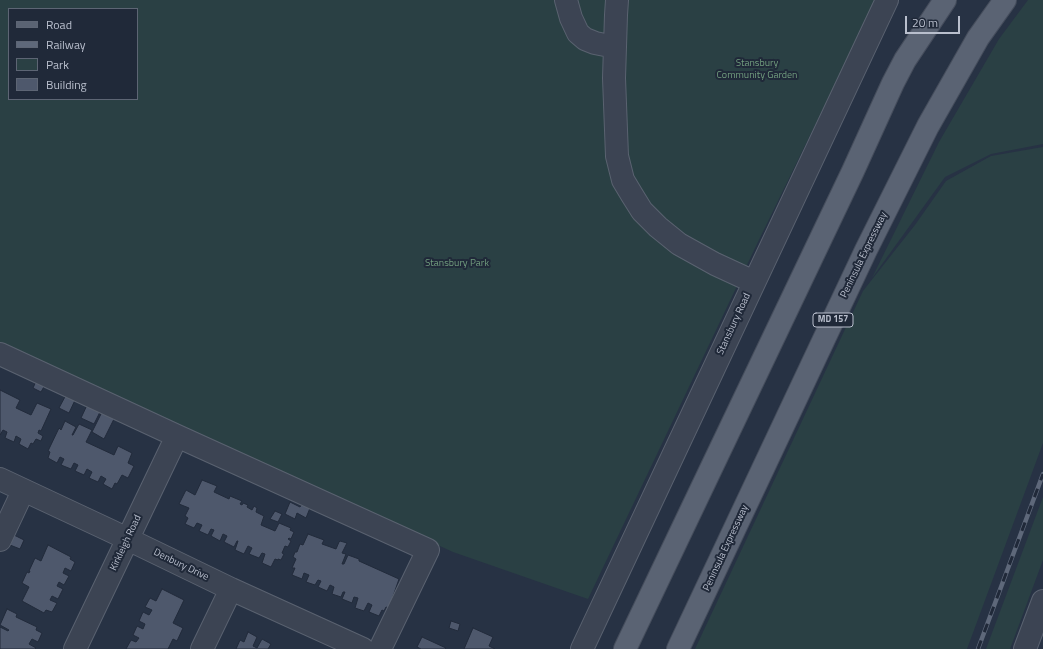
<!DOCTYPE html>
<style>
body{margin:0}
#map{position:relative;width:1043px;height:649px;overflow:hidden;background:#273244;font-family:"Titillium Web",sans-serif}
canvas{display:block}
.legend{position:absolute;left:8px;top:8px;width:130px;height:92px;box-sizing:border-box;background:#202939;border:1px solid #5d6574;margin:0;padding:5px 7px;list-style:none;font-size:12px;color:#b9bfcd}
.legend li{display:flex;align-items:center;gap:8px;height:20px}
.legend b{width:20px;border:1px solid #5d6574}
.scale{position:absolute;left:905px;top:16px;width:55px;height:18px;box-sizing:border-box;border:2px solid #b9bfcd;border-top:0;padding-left:5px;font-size:12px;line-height:14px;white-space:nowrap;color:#b9bfcd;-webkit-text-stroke:3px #202939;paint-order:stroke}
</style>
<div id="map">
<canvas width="1043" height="649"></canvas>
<ul class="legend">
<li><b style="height:5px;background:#5a6373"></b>Road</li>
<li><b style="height:5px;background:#5e687a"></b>Railway</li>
<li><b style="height:11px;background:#2a4044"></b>Park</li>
<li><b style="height:11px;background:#4e586c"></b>Building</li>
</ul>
<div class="scale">20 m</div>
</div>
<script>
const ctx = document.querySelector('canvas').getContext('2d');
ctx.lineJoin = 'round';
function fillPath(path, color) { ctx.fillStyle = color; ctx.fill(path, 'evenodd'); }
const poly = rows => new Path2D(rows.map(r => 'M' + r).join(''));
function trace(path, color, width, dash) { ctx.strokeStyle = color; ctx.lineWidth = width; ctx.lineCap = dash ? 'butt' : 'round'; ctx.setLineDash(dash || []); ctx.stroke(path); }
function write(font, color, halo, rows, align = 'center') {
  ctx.font = font + ' "Titillium Web",sans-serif'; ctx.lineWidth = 4; ctx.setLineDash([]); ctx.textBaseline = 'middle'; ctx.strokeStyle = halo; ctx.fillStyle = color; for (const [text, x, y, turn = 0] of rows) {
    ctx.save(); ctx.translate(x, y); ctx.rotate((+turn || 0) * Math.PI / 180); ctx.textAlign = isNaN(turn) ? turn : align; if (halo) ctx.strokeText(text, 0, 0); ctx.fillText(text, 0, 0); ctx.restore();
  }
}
const green = poly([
 [0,0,876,0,756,246,588,599,453,552,0,344],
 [9,9,137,9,137,99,9,99],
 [1028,0,1043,0,1043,144,991,154,945,177,872,278,939,142,999,39],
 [1043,147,1043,443,967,649,695,649,863,291,915,225,946,181,991,156],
 [1043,497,1043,560,1010,649,986,649]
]);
const building = poly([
 [37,379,46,383,41,392,33,388,37,379],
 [0,390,20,400,16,408,31,415,37,403,51,409,41,431,39,430,38,433,43,436,41,441,36,439,33,444,31,443,28,449,19,444,21,439,16,436,14,442,5,438,7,432,3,430,0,435,0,390],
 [67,393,76,398,69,413,59,408,67,393],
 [88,403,101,410,94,424,81,418,88,403],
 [102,412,114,419,104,439,92,432,102,412],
 [65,421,76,427,72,435,73,435,79,424,92,430,86,442,114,455,118,446,132,453,128,463,134,466,128,478,122,475,117,484,115,483,112,489,103,484,106,479,101,476,98,482,89,478,92,472,87,469,84,475,75,471,78,465,74,463,71,469,61,465,64,459,60,457,57,463,48,458,50,452,48,451,59,428,61,430,65,421],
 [202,480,217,486,214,492,229,499,230,496,242,501,240,504,242,505,243,503,248,505,247,507,252,510,254,506,257,508,256,512,264,516,261,525,275,531,279,523,291,528,290,530,294,532,291,539,289,538,288,539,291,541,288,547,285,546,282,553,284,554,281,560,278,559,278,560,275,559,271,567,262,563,265,554,262,553,259,558,249,554,252,548,248,546,244,554,235,550,238,541,237,541,234,547,224,542,227,536,223,534,220,541,211,536,214,530,211,529,208,535,199,531,202,525,197,523,194,528,185,524,188,518,185,516,189,508,179,504,186,490,195,495,202,480],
 [290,502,300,507,302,504,310,508,306,518,297,513,295,519,285,514,290,502],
 [275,511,282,514,278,522,270,519,275,511],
 [308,534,324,540,322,544,336,549,339,542,340,541,347,543,342,553,346,554,342,564,344,564,348,555,359,559,359,561,399,579,389,608,386,607,384,611,382,610,379,616,369,612,372,605,368,603,364,611,355,608,358,598,354,597,352,603,342,599,345,592,343,592,341,597,332,594,334,587,330,585,327,591,318,587,321,581,318,580,315,585,306,582,309,575,304,573,302,579,292,575,295,568,292,568,296,559,293,557,295,552,297,552,300,544,303,545,308,534],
 [14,535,24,540,20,549,10,545,14,535],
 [48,545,71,557,70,559,75,562,71,571,65,568,63,573,69,576,64,585,59,582,57,586,63,589,58,599,52,596,50,600,57,603,52,612,46,610,44,613,22,601,29,587,22,583,27,572,29,573,30,571,29,571,35,558,41,561,48,545],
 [162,589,184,600,173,623,183,628,177,641,173,639,168,649,126,649,131,640,136,642,139,638,133,635,137,626,143,629,145,624,139,621,143,612,149,615,152,610,145,607,150,598,156,601,162,589],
 [7,609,17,614,16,617,37,627,36,630,42,633,38,642,32,639,29,644,36,648,35,649,0,649,0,627,8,631,9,630,0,625,7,609],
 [451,621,460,624,458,631,449,628,451,621],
 [473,628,493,637,489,646,495,649,464,649,473,628],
 [248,632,257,637,253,646,257,648,262,639,271,644,268,649,236,649,240,640,244,642,248,632],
 [422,637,446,648,445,649,421,649,417,647,422,637]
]);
const minor = poly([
 [566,0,571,18,578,33,585,39,595,43,615,47],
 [617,0,616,15,614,78,617,156,623,180,632,195,642,211,658,227,679,244,715,264,754,282],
 [0,354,177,436,428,550,380,649],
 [0,479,111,531,231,589,363,649],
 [0,540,23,491],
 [75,649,177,436],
 [202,649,231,589],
 [582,649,887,0],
 [1025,649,1043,601]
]);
const major = poly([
 [625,649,853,171,893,83,905,60,945,0],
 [678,649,866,250,928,126,978,38,1005,0]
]);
const rail = poly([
 [978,649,1043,474]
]);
const shields = [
 [833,320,40]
];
const shieldNames = [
 ["MD 157",833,320]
];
const parkNames = [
 ["Stansbury",757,64],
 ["Community Garden",757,76],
 ["Stansbury Park",457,264]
];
const streetNames = [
 ["Peninsula Expressway",864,255,-64],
 ["Stansbury Road",734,324,-65],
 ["Kirkleigh Road",126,543,-65],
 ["Peninsula Expressway",726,548,-65],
 ["Denbury Drive",181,565,26]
];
fillPath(green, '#2a4044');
fillPath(building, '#4e586c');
trace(building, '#222b3b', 1);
trace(minor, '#5a6270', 24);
trace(major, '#454d5c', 24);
trace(minor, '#3c4453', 22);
trace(major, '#5a6373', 22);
trace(rail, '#5e687a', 4.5);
trace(rail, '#202939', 3, [9]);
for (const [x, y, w] of shields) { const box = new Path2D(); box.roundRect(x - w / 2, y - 7, w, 14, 3); ctx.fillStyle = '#202939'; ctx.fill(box); trace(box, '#b9bfcd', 1); }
write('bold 9px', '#b9bfcd', null, shieldNames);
write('10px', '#719d7e', '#202939', parkNames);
write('10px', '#b9bfcd', '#202939', streetNames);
</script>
